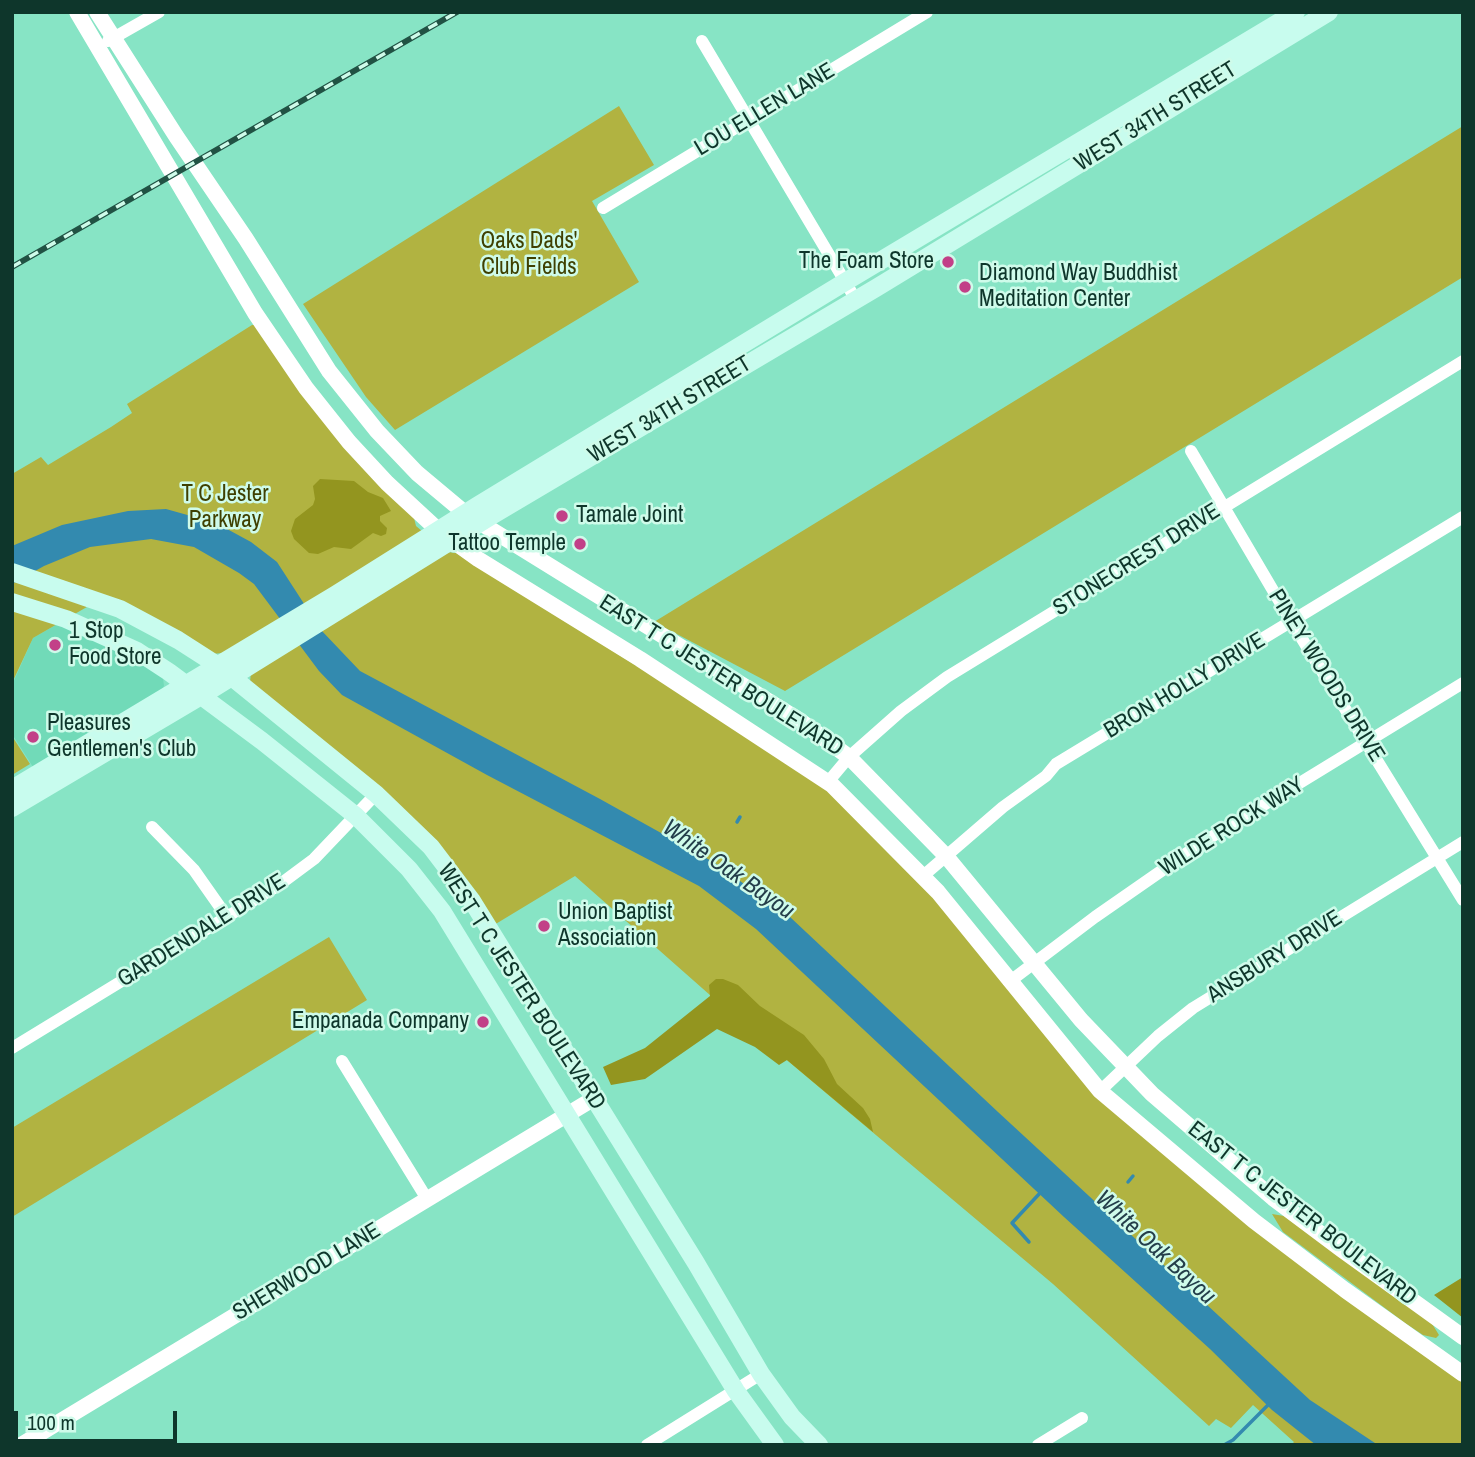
<!DOCTYPE html>
<style>
body{margin:0}
#map{position:relative;width:1475px;height:1457px;overflow:hidden;background:#87e4c5;font-family:"Archivo Narrow",sans-serif}
canvas{display:block}
.frame{position:absolute;inset:0;border:14px solid #0e362b;pointer-events:none}
.scale{position:absolute;left:14px;top:1411px;width:163px;height:32px;box-sizing:border-box;border:4px solid #0e362b;border-top:0;padding-left:9px;font-size:21px;line-height:24px;white-space:nowrap;color:#0e362b;-webkit-text-stroke:5px #cffbea;paint-order:stroke}
</style>
<div id="map">
<canvas width="1475" height="1457"></canvas>
<div class="frame"></div>
<div class="scale">100 m</div>
</div>
<script>
const ctx = document.querySelector('canvas').getContext('2d');
ctx.lineJoin = 'round';
function fillPath(path, color) { ctx.fillStyle = color; ctx.fill(path, 'evenodd'); }
const poly = rows => new Path2D(rows.map(r => 'M' + r).join(''));
function trace(path, color, width, dash) { ctx.strokeStyle = color; ctx.lineWidth = width; ctx.lineCap = dash ? 'butt' : 'round'; ctx.setLineDash(dash || []); ctx.stroke(path); }
function write(font, color, halo, rows, align = 'center') {
  ctx.font = font + ' "Archivo Narrow",sans-serif'; ctx.lineWidth = 5; ctx.setLineDash([]); ctx.textBaseline = 'middle'; ctx.strokeStyle = halo; ctx.fillStyle = color; for (const [text, x, y, turn = 0] of rows) {
    ctx.save(); ctx.translate(x, y); ctx.rotate((+turn || 0) * Math.PI / 180); ctx.textAlign = isNaN(turn) ? turn : align; if (halo) ctx.strokeText(text, 0, 0); ctx.fillText(text, 0, 0); ctx.restore();
  }
}
const built = poly([
 [61,622,121,650,163,678,164,686,162,689,33,767,12,734,12,685,33,638]
]);
const green = poly([
 [619,106,654,165,592,201,639,282,395,430,366,397,303,304],
 [1463,126,1463,277,785,691,654,622],
 [252,325,255,325,414,518,416,526,447,552,456,553,813,776,920,879,1081,1073,1463,1381,1463,1445,1291,1445,1294,1442,1253,1405,1231,1428,1216,1419,1209,1426,1053,1284,719,1003,575,876,494,925,468,886,250,682,251,673,222,653,212,654,106,596,33,638,12,683,12,474,41,457,48,465,111,427,132,413,127,404],
 [12,736,30,764,12,775],
 [329,937,367,1000,12,1217,12,1128],
 [1272,1214,1284,1216,1431,1322,1439,1335,1436,1338,1423,1335,1405,1323,1283,1232]
]);
const forest = poly([
 [320,479,354,481,368,492,383,498,391,511,380,516,380,521,387,528,386,534,381,536,373,533,351,549,334,547,318,554,309,553,294,539,291,531,295,519,313,505,315,499,313,486],
 [716,979,723,979,738,985,760,1006,804,1035,824,1059,837,1084,863,1108,870,1119,873,1132,787,1060,779,1065,755,1047,717,1029,645,1079,611,1085,603,1067,645,1048,710,996,709,985],
 [1463,1277,1463,1318,1434,1295]
]);
const water = poly([
 [166,509,216,523,251,542,277,562,321,630,360,671,600,799,715,863,790,917,998,1112,1310,1400,1378,1445,1316,1445,1272,1410,1210,1349,1064,1217,756,929,699,886,487,775,342,695,319,671,254,584,239,573,194,547,151,539,90,547,44,566,12,584,12,546,62,525,128,511]
]);
const stream = poly([
 [737,822,740,817],
 [1128,1182,1133,1176],
 [1029,1242,1012,1223,1041,1192],
 [1224,1445,1233,1440,1269,1404]
]);
const minor = poly([
 [108,41,159,12],
 [702,41,856,300],
 [603,208,927,12],
 [1191,451,1291,621,1463,900],
 [828,782,849,757,901,711,947,677,1463,361],
 [152,827,194,870,227,917],
 [923,876,1003,807,1046,776,1056,764,1463,517],
 [1009,982,1095,917,1200,844,1463,683],
 [12,1048,279,885,314,859,376,794],
 [342,1061,427,1199],
 [1100,1091,1158,1036,1193,1008,1463,842],
 [647,1445,761,1374],
 [1038,1445,1082,1418]
]);
const tertiary = poly([
 [77,12,255,313,306,388,349,442,387,483,439,531,478,559,640,659,832,785,938,892,1100,1091,1254,1221,1345,1290,1463,1374],
 [97,12,176,136,246,239,329,371,377,431,417,473,466,514,799,720,849,757,946,856,1081,1020,1152,1094,1273,1198,1341,1249,1463,1337],
 [21,1445,593,1099]
]);
const secondary = poly([
 [12,572,120,609,178,640,217,665,376,794,431,847,472,901,696,1263,761,1374,792,1417,819,1445],
 [12,602,66,619,137,651,169,672,262,741,356,816,409,869,442,911,736,1391,775,1445],
 [12,789,335,595,477,506,845,282,1296,12],
 [12,808,201,696,491,516,876,288,1329,12]
]);
const rail = poly([
 [12,267,457,12]
]);
const markers = [
 [948,262,7,"#c24088"],
 [965,287,7,"#c24088"],
 [562,516,7,"#c24088"],
 [580,544,7,"#c24088"],
 [55,645,7,"#c24088"],
 [33,737,7,"#c24088"],
 [544,926,7,"#c24088"],
 [483,1022,7,"#c24088"]
];
const streetNames = [
 ["LOU ELLEN LANE",765,110,-31],
 ["WEST 34TH STREET",1156,117,-32],
 ["WEST 34TH STREET",670,410,-31],
 ["STONECREST DRIVE",1137,560,-32],
 ["EAST T C JESTER BOULEVARD",721,676,32],
 ["PINEY WOODS DRIVE",1326,676,58],
 ["BRON HOLLY DRIVE",1185,686,-31],
 ["WILDE ROCK WAY",1232,827,-32],
 ["GARDENDALE DRIVE",202,931,-32],
 ["ANSBURY DRIVE",1275,957,-32],
 ["WEST T C JESTER BOULEVARD",521,987,57],
 ["EAST T C JESTER BOULEVARD",1302,1214,38],
 ["SHERWOOD LANE",307,1272,-31]
];
const parkNames = [
 ["Oaks Dads'",529,242],
 ["Club Fields",529,268],
 ["T C Jester",225,495],
 ["Parkway",225,521]
];
const poiNames = [
 ["The Foam Store",934,262,"right"],
 ["Diamond Way Buddhist",979,274],
 ["Meditation Center",979,300],
 ["Tamale Joint",576,516],
 ["Tattoo Temple",566,544,"right"],
 ["1 Stop",69,632],
 ["Food Store",69,658],
 ["Pleasures",47,724],
 ["Gentlemen's Club",47,750],
 ["Union Baptist",558,913],
 ["Association",558,939],
 ["Empanada Company",469,1022,"right"]
];
const waterNames = [
 ["White Oak Bayou",728,870,35],
 ["White Oak Bayou",1155,1248,43]
];
fillPath(built, '#71dab8');
fillPath(green, '#b1b341');
fillPath(forest, '#93951f');
fillPath(water, '#338aaf');
trace(stream, '#338aaf', 3.5);
trace(minor, '#fff', 12);
trace(tertiary, '#fff', 16);
trace(secondary, '#c8fcee', 18);
trace(rail, '#215244', 6);
trace(rail, '#cffbea', 3.5, [10]);
for (const [x, y, r, color] of markers) { const dot = new Path2D(); dot.arc(x, y, r, 0, 2 * Math.PI); ctx.fillStyle = color; ctx.fill(dot); trace(dot, '#cffbea', 2.5); }
write('23px', '#0e362b', '#cffbea', streetNames);
write('23px', '#3f4001', '#cffbea', parkNames);
write('23px', '#0e362b', '#cffbea', poiNames, 'left');
write('italic 24px', '#243e4a', '#cffbea', waterNames);
</script>
